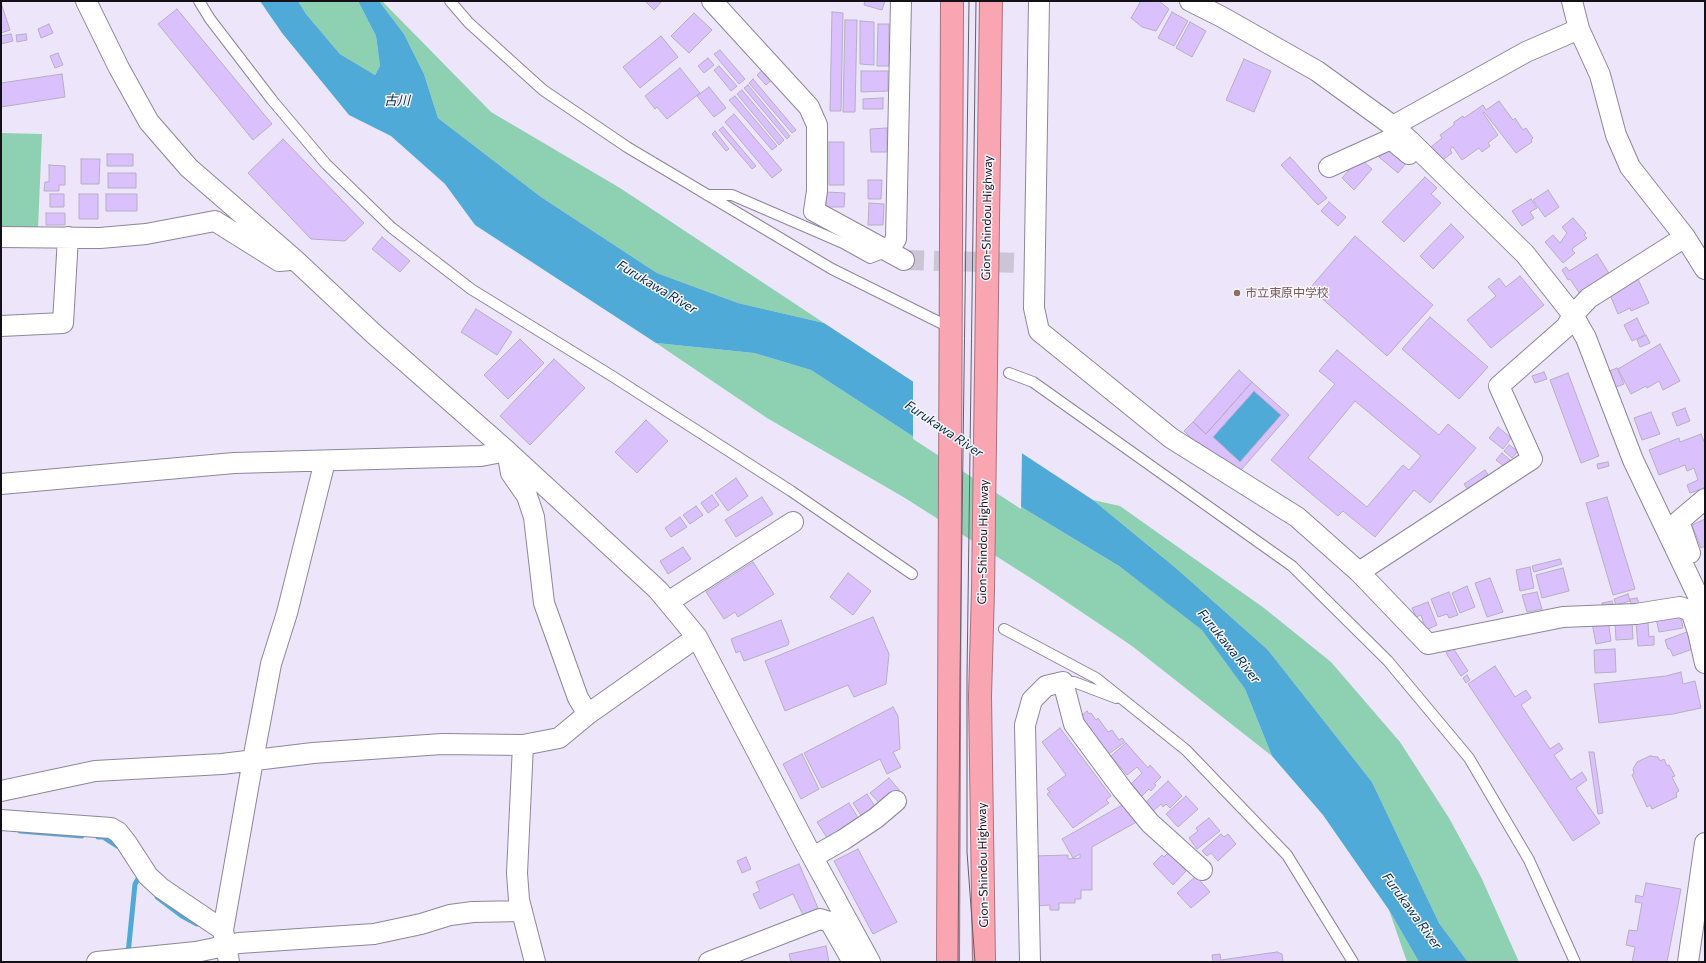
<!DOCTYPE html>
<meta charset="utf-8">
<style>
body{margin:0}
#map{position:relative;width:1706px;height:963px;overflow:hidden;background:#ede5fa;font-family:Commissioner,sans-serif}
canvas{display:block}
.frame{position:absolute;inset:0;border:2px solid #131017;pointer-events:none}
</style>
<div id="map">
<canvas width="1706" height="963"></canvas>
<div class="frame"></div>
</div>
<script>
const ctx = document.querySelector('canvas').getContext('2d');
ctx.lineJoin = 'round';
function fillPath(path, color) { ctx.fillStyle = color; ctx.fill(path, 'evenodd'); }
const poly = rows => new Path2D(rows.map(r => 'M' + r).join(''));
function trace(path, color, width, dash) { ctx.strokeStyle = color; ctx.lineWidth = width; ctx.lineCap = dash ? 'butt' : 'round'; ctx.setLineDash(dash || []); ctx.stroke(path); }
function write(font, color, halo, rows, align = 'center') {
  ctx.font = font + ' Commissioner,"Noto Sans JP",sans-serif'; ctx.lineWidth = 3; ctx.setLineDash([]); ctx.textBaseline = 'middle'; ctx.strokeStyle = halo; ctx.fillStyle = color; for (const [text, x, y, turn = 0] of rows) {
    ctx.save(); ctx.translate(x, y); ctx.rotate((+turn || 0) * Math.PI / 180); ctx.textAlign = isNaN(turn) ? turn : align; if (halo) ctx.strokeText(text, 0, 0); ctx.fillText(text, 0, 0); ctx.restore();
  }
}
const green = poly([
 [298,1,358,1,376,36,380,66,375,75,340,54,306,14],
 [379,1,382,1,491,112,620,188,824,323,738,303,657,273,541,197,438,118,424,74,404,34],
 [1,133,42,134,38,229,1,228],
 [656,343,754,353,811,370,1023,508,1119,566,1203,630,1245,689,1272,756,1132,646,1043,586,905,498,767,418],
 [1093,500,1120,506,1264,608,1331,662,1400,742,1449,818,1481,877,1519,962,1468,962,1439,923,1372,782,1268,650,1177,569],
 [1389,910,1419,962,1407,962]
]);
const water = poly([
 [260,1,298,1,306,14,340,54,375,75,380,66,376,36,358,1,379,1,404,34,424,74,438,118,541,197,657,273,738,303,824,323,1093,500,1177,569,1268,650,1372,782,1439,923,1468,962,1419,962,1389,910,1323,815,1272,756,1245,689,1202,630,1119,566,1023,508,811,370,754,353,656,343,475,225,445,184,391,136,349,115,282,33],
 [1254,391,1281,415,1240,462,1213,437]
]);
const pier = poly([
 [913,379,1022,451,1021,509,913,439]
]);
const stream = poly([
 [20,831,82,836],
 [98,837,103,837,117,846],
 [157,897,182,916,197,924],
 [128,954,135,884,138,879]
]);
const building = poly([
 [645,1,662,1,654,10,645,1],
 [865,1,885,1,882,10,864,5,865,1],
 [1141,1,1159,1,1169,9,1156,31,1142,27,1131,18,1141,1],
 [1,3,10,30,1,33,1,3],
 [177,9,272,124,253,140,158,24,177,9],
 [832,12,843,13,841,111,830,111,832,12],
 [1172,12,1188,21,1174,46,1158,38,1172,12],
 [694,13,712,30,689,53,671,36,694,13],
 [845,20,857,20,855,112,843,112,845,20],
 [860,21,874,22,874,65,860,64,860,21],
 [1190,22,1206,31,1192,57,1176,48,1190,22],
 [49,24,53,33,41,38,38,29,49,24],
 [878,24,889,24,889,66,877,66,878,24],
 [11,34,13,41,1,44,1,36,11,34],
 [26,34,27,40,17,42,16,35,26,34],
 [661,36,678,57,640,88,623,67,661,36],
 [720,50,745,79,739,84,714,54,720,50],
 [58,53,63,65,55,68,50,56,58,53],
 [708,58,714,65,704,73,698,66,708,58],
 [1244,59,1271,71,1254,112,1226,100,1244,59],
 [719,66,737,86,731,91,714,70,719,66],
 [766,67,775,77,766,85,757,75,766,67],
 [680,68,700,93,667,119,657,107,655,109,645,96,680,68],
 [861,71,888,71,888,91,861,92,861,71],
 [62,74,65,97,1,107,1,83,62,74],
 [753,79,796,130,792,133,749,83,753,79],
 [748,85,790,136,787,139,744,88,748,85],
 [709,87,726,108,714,117,697,96,709,87],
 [742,90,784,140,779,145,737,94,742,90],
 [735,96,777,146,772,150,729,100,735,96],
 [883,98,883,109,863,109,863,99,883,98],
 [1499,101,1513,120,1515,118,1523,130,1526,128,1533,138,1531,140,1532,142,1516,153,1484,112,1483,113,1498,135,1488,143,1490,146,1482,152,1479,148,1462,160,1453,147,1450,149,1452,153,1441,161,1431,147,1442,138,1440,135,1454,125,1454,122,1463,116,1464,118,1483,105,1486,110,1499,101],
 [734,114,782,170,772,178,725,122,734,114],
 [723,127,756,166,752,169,719,130,723,127],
 [887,128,887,152,871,152,870,129,887,128],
 [715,131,729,149,726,151,712,134,715,131],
 [283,139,364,223,345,241,311,239,248,173,283,139],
 [829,142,844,142,844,185,829,185,829,142],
 [1389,146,1407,162,1398,173,1379,157,1389,146],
 [107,154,133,154,133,166,107,166,107,154],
 [1290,157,1327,198,1318,205,1281,165,1290,157],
 [1360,158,1372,169,1354,190,1342,178,1360,158],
 [81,159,100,159,99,184,81,184,81,159],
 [49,165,65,166,65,185,59,185,59,191,44,191,45,182,49,182,49,165],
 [108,173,136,173,136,188,108,188,108,173],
 [1425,177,1437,188,1431,194,1441,203,1404,242,1382,222,1425,177],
 [868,180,882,180,881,199,868,199,868,180],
 [1548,190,1559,207,1545,217,1533,200,1548,190],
 [826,192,845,193,844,207,826,207,826,192],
 [50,194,64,194,64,207,50,207,50,194],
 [79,194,98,194,98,219,79,219,79,194],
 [106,194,137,194,137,211,106,211,106,194],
 [1531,199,1537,208,1530,212,1534,218,1522,226,1512,211,1531,199],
 [1329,202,1346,217,1338,226,1321,211,1329,202],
 [869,203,884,204,883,225,868,225,869,203],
 [46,213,65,213,65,225,46,225,46,213],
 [1573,218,1586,233,1584,235,1587,238,1573,248,1572,250,1575,253,1563,263,1545,242,1553,235,1560,243,1567,233,1562,227,1573,218],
 [1451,224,1464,237,1433,269,1420,256,1451,224],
 [1355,236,1433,305,1387,356,1310,288,1355,236],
 [382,237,410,261,400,272,372,249,382,237],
 [1597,254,1610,275,1580,294,1570,279,1568,280,1562,270,1566,267,1569,271,1597,254],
 [1520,276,1544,305,1491,348,1467,320,1496,296,1488,287,1499,278,1506,287,1520,276],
 [1638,279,1649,303,1631,311,1630,308,1618,314,1610,295,1619,291,1618,288,1638,279],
 [476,309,512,332,497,355,461,332,476,309],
 [1430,317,1488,367,1459,399,1402,349,1430,317],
 [1637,318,1645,335,1632,341,1624,325,1637,318],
 [1646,335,1650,343,1640,347,1637,340,1646,335],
 [520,339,544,363,508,399,484,375,520,339],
 [1660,344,1680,381,1663,390,1659,381,1647,388,1646,386,1631,394,1618,369,1660,344],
 [1337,350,1439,435,1448,424,1476,448,1430,503,1414,490,1375,537,1343,511,1338,516,1271,460,1335,384,1319,371,1337,350],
 [1355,401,1421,456,1409,470,1403,465,1367,507,1308,458,1355,401],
 [554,359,585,388,530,445,500,416,554,359],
 [1617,368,1624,384,1614,388,1607,372,1617,368],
 [1239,370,1252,382,1206,434,1193,422,1239,370],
 [1544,372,1547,379,1535,383,1532,376,1544,372],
 [1568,373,1599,456,1581,463,1550,380,1568,373],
 [1252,382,1289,415,1241,470,1191,438,1184,431,1193,422,1206,434,1252,382],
 [1254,391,1281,415,1240,462,1213,437,1254,391],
 [1685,408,1690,421,1677,426,1672,413,1685,408],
 [1651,412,1660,434,1642,440,1634,418,1651,412],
 [646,420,668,441,637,473,615,452,646,420],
 [1498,427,1511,438,1503,449,1489,438,1498,427],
 [1701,434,1705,444,1705,486,1702,489,1690,493,1687,485,1698,480,1694,468,1687,471,1685,465,1659,475,1649,450,1679,438,1680,442,1701,434],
 [1509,445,1518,451,1512,458,1504,451,1509,445],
 [1502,453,1510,460,1505,467,1496,460,1502,453],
 [1608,462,1609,466,1598,469,1597,464,1608,462],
 [1485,470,1489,476,1468,490,1464,484,1485,470],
 [736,478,748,496,728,511,715,493,736,478],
 [712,495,719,505,708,513,701,503,712,495],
 [762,497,773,514,736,537,725,520,762,497],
 [1607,497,1635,589,1613,595,1586,503,1607,497],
 [696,506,703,515,690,524,683,515,696,506],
 [680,517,687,527,671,537,665,528,680,517],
 [1705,519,1705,546,1701,548,1692,525,1705,519],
 [683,547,691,559,668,574,660,561,683,547],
 [1560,559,1562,564,1534,572,1532,566,1560,559],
 [753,562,774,594,738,617,735,612,724,619,706,592,753,562],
 [1530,567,1534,588,1520,591,1516,570,1530,567],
 [1563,568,1569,591,1542,598,1536,575,1563,568],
 [848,573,871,591,853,615,830,597,848,573],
 [1490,578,1503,612,1487,617,1475,583,1490,578],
 [1467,586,1475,607,1460,613,1452,593,1467,586],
 [1449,592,1458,615,1449,618,1447,614,1438,617,1431,599,1449,592],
 [1537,592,1542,609,1527,612,1522,595,1537,592],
 [1628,594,1630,601,1616,605,1614,599,1628,594],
 [1637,598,1641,608,1632,608,1630,599,1637,598],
 [1612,601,1614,609,1603,609,1602,603,1612,601],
 [1428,602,1437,625,1426,630,1421,615,1416,617,1412,608,1428,602],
 [1680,613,1683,628,1659,632,1656,618,1680,613],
 [873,617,889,654,886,684,854,697,848,685,785,711,765,661,873,617],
 [781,620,789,642,788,645,744,661,740,651,736,653,731,639,781,620],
 [1608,620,1611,641,1596,644,1592,623,1608,620],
 [1615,621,1632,621,1633,639,1616,640,1615,621],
 [1648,623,1649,637,1654,636,1654,645,1638,646,1636,624,1648,623],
 [1687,632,1693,649,1673,656,1670,649,1668,649,1665,640,1687,632],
 [1453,648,1468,671,1461,676,1446,653,1453,648],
 [1615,649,1616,672,1595,673,1594,650,1615,649],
 [1495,666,1515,697,1526,690,1531,698,1521,705,1550,749,1559,743,1563,749,1554,755,1571,780,1582,772,1587,780,1576,788,1600,823,1573,841,1468,684,1495,666],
 [1681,672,1683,684,1695,681,1701,708,1673,714,1599,723,1594,684,1666,676,1681,672],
 [1467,675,1470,680,1466,683,1463,678,1467,675],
 [893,707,898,716,900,749,893,752,901,767,887,774,880,759,822,788,804,753,893,707],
 [1087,711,1089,714,1091,713,1096,720,1098,718,1108,732,1112,730,1119,740,1122,738,1125,742,1106,756,1081,716,1087,711],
 [1060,728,1111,796,1106,800,1109,803,1073,828,1047,794,1050,792,1047,789,1066,775,1042,742,1060,728],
 [1126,743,1148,768,1150,765,1161,777,1154,784,1156,785,1151,791,1149,789,1142,796,1129,786,1142,773,1137,767,1127,775,1111,756,1126,743],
 [1589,752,1594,752,1603,813,1598,814,1589,752],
 [802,754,819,789,801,799,783,764,802,754],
 [1650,756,1658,757,1660,761,1664,759,1667,766,1669,765,1675,776,1672,777,1679,791,1676,793,1677,797,1652,809,1650,805,1647,807,1632,775,1634,773,1633,769,1637,762,1650,756],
 [889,778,900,791,882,806,870,793,889,778],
 [1168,781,1182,796,1170,808,1166,804,1163,807,1161,804,1153,811,1144,804,1168,781],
 [867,794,878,811,864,820,853,803,867,794],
 [1186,796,1198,809,1178,827,1166,814,1186,796],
 [849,803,860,821,829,841,817,822,849,803],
 [1124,804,1140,820,1092,847,1092,890,1081,890,1081,899,1075,899,1075,903,1059,903,1059,910,1050,910,1050,905,1035,906,1034,856,1068,855,1068,859,1080,858,1080,854,1073,858,1062,839,1124,804],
 [1209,818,1220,831,1197,849,1189,838,1198,831,1196,828,1209,818],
 [1221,834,1224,837,1228,834,1236,844,1218,861,1211,853,1207,856,1202,851,1221,834],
 [858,849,897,922,873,934,834,861,858,849],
 [1170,851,1177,857,1175,859,1186,871,1173,885,1153,864,1162,855,1164,857,1170,851],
 [746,857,751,869,742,873,737,861,746,857],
 [799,864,818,908,803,915,793,894,760,909,753,894,760,891,756,882,799,864],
 [1196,876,1210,892,1191,908,1177,893,1196,876],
 [1646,883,1681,889,1667,962,1632,962,1635,947,1626,945,1629,930,1637,931,1642,903,1635,902,1636,895,1643,897,1646,883],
 [826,946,829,962,791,962,789,954,826,946],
 [1277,952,1282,954,1283,962,1213,962,1212,955,1220,954,1221,960,1277,952]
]);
const streetTunnel = poly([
 [904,260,1019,263]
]);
const lane = poly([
 [199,1,210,19,272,100,326,164,392,228,471,289,612,376,791,491,912,574],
 [450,1,469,23,543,90,627,147,832,269,951,328],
 [707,195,732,195,843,243,870,258,888,251],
 [1009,373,1033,382,1292,566,1388,661,1469,758,1529,860,1575,962],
 [1004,629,1096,678,1186,750,1287,855,1353,962],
 [1063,682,1074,682,1116,698]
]);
const street = poly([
 [86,1,119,68,149,122,189,168,294,259,374,334,507,451,658,590,697,637,806,845,870,962],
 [712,1,809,107,817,125,817,191,814,211,904,260],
 [1039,1,1034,308,1039,331,1171,438,1297,517,1359,572,1428,644,1563,617,1636,614,1680,607,1691,611,1698,632,1705,663],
 [1190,1,1222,17,1317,71,1393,126,1410,141,1525,254,1573,315,1586,338,1633,460,1698,596,1705,618],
 [1572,1,1579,29,1600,75,1616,135,1630,167,1685,237,1705,269],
 [1393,126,1526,52,1579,29],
 [1329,167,1391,139,1409,154],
 [1,237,100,238,146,234,215,221,279,261,290,260],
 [888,251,896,239,901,1],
 [1,326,63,323,68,237],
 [1,484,234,463,481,456,507,451,511,473,527,496,534,517,544,603,578,698,588,714],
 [1690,553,1679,521,1705,499],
 [1359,572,1532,459,1499,386,1566,327,1573,315,1589,298,1685,237],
 [668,602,793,522],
 [523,745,517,873,519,900,535,962],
 [1,791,95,771,222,764,313,753,442,744,523,745,559,738,588,714,697,637],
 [1,820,111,828,118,832,126,842,148,876,161,888,223,930],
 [813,857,843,840,876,818,896,801],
 [97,962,196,952,239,943,374,934,421,924,450,915,473,912,522,911],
 [229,962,223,930,253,760,271,664,287,613,325,461],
 [709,962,820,919,830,922,853,962],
 [1030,962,1025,725,1032,700,1046,686,1063,682,1074,724,1122,789,1150,823,1202,870],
 [1688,962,1705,843]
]);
const highway = poly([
 [948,962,952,1],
 [984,962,980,696,983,591,991,1]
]);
const tram = poly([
 [958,962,960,676,969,1],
 [975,962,967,852,967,677,976,1]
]);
const markers = [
 [1237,293,4,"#8d6e63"]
];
const streetNames = [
 ["Gion-Shindou Highway",987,218,-89],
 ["Gion-Shindou Highway",983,542,-89],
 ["Gion-Shindou Highway",983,865,-91]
];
const educationNames = [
 ["市立東原中学校",1245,293]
];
const waterNames = [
 ["古川",397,101],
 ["Furukawa River",657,287,31],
 ["Furukawa River",944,429,34],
 ["Furukawa River",1229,646,51],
 ["Furukawa River",1412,911,54]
];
fillPath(green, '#8dd1b2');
fillPath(water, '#50aad8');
fillPath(pier, '#ede5fa');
trace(stream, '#50aad8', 5);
fillPath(building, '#dac1fe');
trace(building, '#b6aec2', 1);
trace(streetTunnel, '#ccc5d8', 20, [20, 10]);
trace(lane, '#8e8699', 12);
trace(street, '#8e8699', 22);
trace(highway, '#a8727c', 24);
trace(lane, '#fff', 10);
trace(street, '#fff', 20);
trace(highway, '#f9a6b2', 22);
trace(tram, '#65606c', 1);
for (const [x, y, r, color] of markers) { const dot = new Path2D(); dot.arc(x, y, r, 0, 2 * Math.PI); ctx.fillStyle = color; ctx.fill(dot); trace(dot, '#f8f5fd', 1.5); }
write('12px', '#131017', '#f8f5fd', streetNames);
write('12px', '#785e54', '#f8f5fd', educationNames, 'left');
write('italic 13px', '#032d40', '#f8f5fd', waterNames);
</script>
